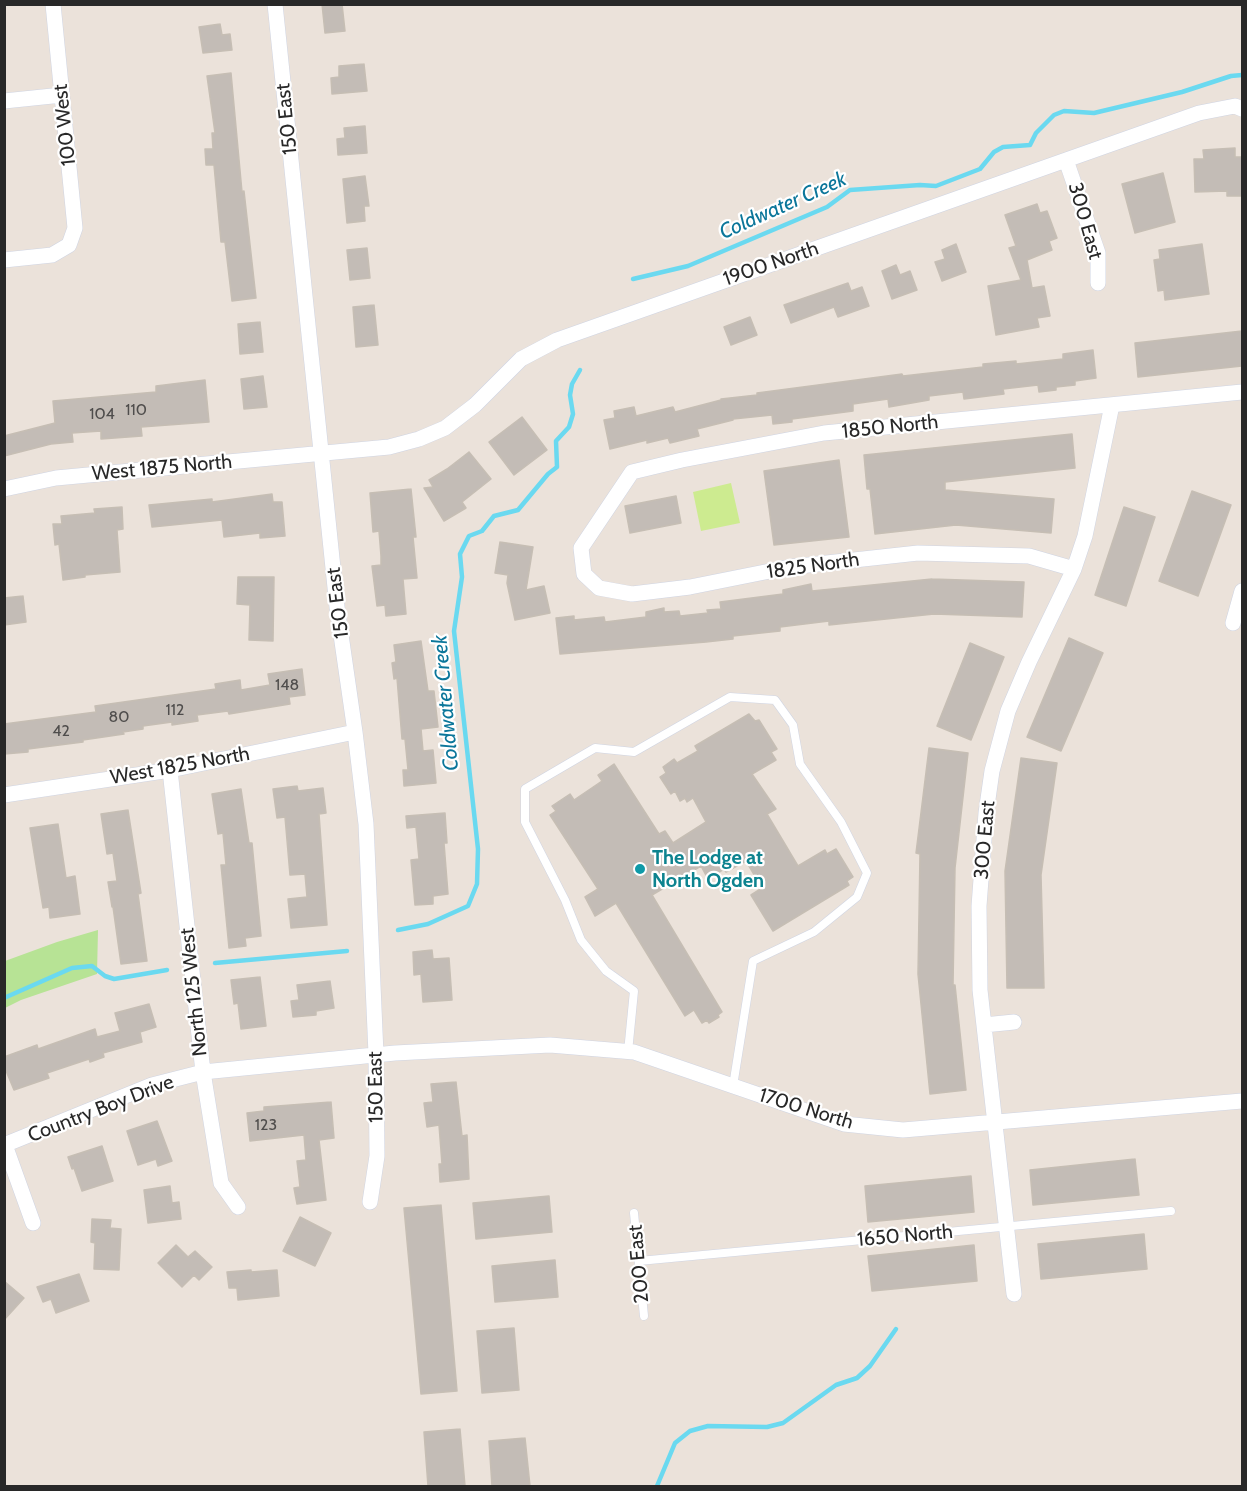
<!DOCTYPE html>
<style>
body{margin:0}
#map{position:relative;width:1247px;height:1491px;overflow:hidden;background:#ebe2da;font-family:Cabin,sans-serif}
canvas{display:block}
.frame{position:absolute;inset:0;border:6px solid #282828;pointer-events:none}
</style>
<div id="map">
<canvas width="1247" height="1491"></canvas>
<div class="frame"></div>
</div>
<script>
const ctx = document.querySelector('canvas').getContext('2d');
ctx.lineJoin = 'round';
function fillPath(path, color) { ctx.fillStyle = color; ctx.fill(path, 'evenodd'); }
const poly = rows => new Path2D(rows.map(r => 'M' + r).join(''));
function trace(path, color, width, dash) { ctx.strokeStyle = color; ctx.lineWidth = width; ctx.lineCap = dash ? 'butt' : 'round'; ctx.setLineDash(dash || []); ctx.stroke(path); }
function write(font, color, halo, rows, align = 'center') {
  ctx.font = font + ' Cabin,sans-serif'; ctx.lineWidth = 4.5; ctx.setLineDash([]); ctx.textBaseline = 'middle'; ctx.strokeStyle = halo; ctx.fillStyle = color; for (const [text, x, y, turn = 0] of rows) {
    ctx.save(); ctx.translate(x, y); ctx.rotate((+turn || 0) * Math.PI / 180); ctx.textAlign = isNaN(turn) ? turn : align; if (halo) ctx.strokeText(text, 0, 0); ctx.fillText(text, 0, 0); ctx.restore();
  }
}
const green = poly([
 [98,930,97,974,21,1000,5,1008,5,961,57,942]
]);
const pitch = poly([
 [731,483,740,523,701,531,693,492]
]);
const stream = poly([
 [633,279,688,266,827,207,850,190,920,185,936,186,980,169,994,152,1003,147,1030,145,1036,133,1054,115,1064,111,1094,113,1182,92,1231,76,1242,75],
 [398,930,428,924,468,906,477,884,478,849,454,631,462,577,460,554,469,536,482,531,494,516,518,510,548,474,557,467,556,441,569,427,573,414,570,395,572,384,580,370],
 [215,963,347,951],
 [4,998,72,968,92,966,105,976,114,979,167,970],
 [657,1486,675,1443,690,1431,708,1426,767,1427,783,1423,836,1385,857,1378,870,1366,896,1329]
]);
const building = poly([
 [322,4,342,4,345,31,325,33,322,4],
 [220,24,222,35,230,34,232,50,203,53,199,27,220,24],
 [364,64,367,91,332,94,331,78,339,77,339,66,364,64],
 [231,73,242,192,244,191,256,298,232,301,225,242,221,242,214,165,206,165,205,149,213,149,212,133,215,133,207,76,231,73],
 [365,126,367,153,338,155,337,139,345,138,344,128,365,126],
 [1235,148,1235,157,1242,157,1242,196,1227,196,1227,191,1195,192,1194,159,1204,159,1203,150,1235,148],
 [1163,173,1175,222,1135,233,1122,184,1163,173],
 [365,176,369,206,364,206,365,221,347,223,343,179,365,176],
 [1037,204,1040,213,1047,211,1057,238,1049,241,1052,250,1027,260,1032,288,1044,286,1050,316,1037,318,1039,327,996,335,988,286,1021,280,1009,248,1016,246,1005,215,1037,204],
 [956,244,966,272,942,281,935,262,945,259,942,250,956,244],
 [1202,244,1209,294,1165,300,1164,290,1158,291,1154,260,1160,259,1159,250,1202,244],
 [367,248,370,278,350,280,347,250,367,248],
 [896,265,900,275,910,271,917,290,892,299,882,271,896,265],
 [848,283,851,291,862,287,869,306,838,317,834,307,791,323,784,305,848,283],
 [374,305,378,345,356,347,353,307,374,305],
 [750,317,757,335,731,345,724,327,750,317],
 [260,322,263,352,240,354,238,324,260,322],
 [1242,331,1242,366,1138,377,1135,343,1242,331],
 [1093,350,1096,378,1075,381,1075,385,1056,387,1056,390,1039,392,1038,385,1003,389,1004,394,964,399,963,392,929,396,929,400,889,407,888,399,853,404,853,411,792,419,792,422,773,424,772,415,733,419,733,420,697,429,699,436,670,443,668,438,647,443,647,440,610,449,604,420,615,418,614,411,634,407,636,416,673,407,675,412,721,400,721,399,757,395,757,393,902,374,903,376,983,367,983,364,1016,361,1016,364,1063,359,1063,354,1093,350],
 [263,376,267,407,244,409,241,379,263,376],
 [205,380,209,422,141,427,142,436,101,439,101,431,72,433,73,442,51,444,4,456,4,436,55,423,53,401,156,392,156,386,205,380],
 [522,417,547,450,514,475,489,442,522,417],
 [1072,434,1075,468,945,482,945,490,1054,499,1051,533,956,525,875,534,870,489,867,489,864,455,1072,434],
 [469,452,491,479,462,502,466,508,444,521,424,488,433,487,429,480,447,469,469,452],
 [839,460,849,537,774,545,764,471,839,460],
 [411,489,416,537,413,537,417,578,403,579,406,614,386,616,385,605,377,606,372,566,381,565,381,556,379,531,373,532,370,493,411,489],
 [1192,491,1231,505,1198,596,1159,581,1192,491],
 [272,494,273,502,282,502,285,536,260,538,260,533,224,537,222,520,152,527,149,505,212,499,212,502,272,494],
 [676,496,681,523,630,533,625,506,676,496],
 [122,507,123,529,117,530,120,572,85,575,85,577,63,580,59,544,55,545,53,524,62,524,61,516,95,513,94,509,122,507],
 [1124,507,1155,517,1126,606,1095,595,1124,507],
 [500,542,533,547,526,590,544,586,550,613,515,620,507,583,508,575,495,573,500,542],
 [238,577,274,577,273,641,249,640,250,605,237,604,238,577],
 [932,579,1024,582,1022,617,934,614,829,625,829,621,780,627,780,631,733,636,733,639,706,642,560,654,556,618,574,616,574,620,604,617,605,622,646,617,646,612,664,608,664,612,679,611,680,616,708,613,707,610,721,609,720,602,783,594,783,590,811,584,812,591,932,579],
 [23,596,26,622,4,625,4,598,23,596],
 [1069,638,1103,653,1061,751,1027,737,1069,638],
 [421,641,428,691,434,691,438,727,421,729,423,751,433,750,436,783,404,786,403,770,408,770,405,739,402,739,397,678,394,679,392,663,396,662,394,645,421,641],
 [970,643,1004,657,971,740,937,726,970,643],
 [302,669,305,695,289,697,290,704,229,714,228,711,197,715,198,721,172,725,172,722,143,726,143,729,123,732,124,734,83,740,83,742,28,749,28,752,4,754,4,724,96,712,95,706,216,689,215,684,240,680,241,690,270,685,268,674,302,669],
 [749,714,755,721,759,720,777,749,771,752,776,760,752,774,776,809,767,814,798,866,825,850,827,854,836,849,853,877,847,881,849,885,773,931,751,895,762,888,746,861,726,872,724,869,708,879,701,866,652,895,722,1012,718,1015,719,1017,709,1023,707,1020,702,1023,694,1010,685,1016,616,903,595,916,585,897,598,889,550,815,556,811,552,806,570,794,574,800,602,781,598,775,614,764,659,834,665,831,673,843,706,822,693,798,687,802,685,798,680,801,675,791,671,794,660,777,666,773,663,767,674,759,677,763,698,751,695,746,749,714],
 [929,748,968,753,955,868,953,985,955,985,966,1090,930,1094,918,974,920,854,916,853,929,748],
 [1021,758,1057,763,1041,875,1044,988,1007,988,1005,871,1021,758],
 [297,786,298,791,323,788,326,813,319,814,327,925,291,928,288,899,307,897,305,874,290,875,285,817,277,818,273,789,297,786],
 [241,789,249,843,252,843,261,936,245,938,246,946,229,948,221,865,226,865,223,833,218,834,212,794,241,789],
 [128,810,141,893,138,894,147,961,121,964,113,907,112,907,108,882,117,881,113,853,107,854,101,814,128,810],
 [445,813,447,843,444,843,448,894,433,896,433,904,415,905,411,860,419,859,416,827,407,828,406,816,445,813],
 [58,824,66,878,75,876,80,914,50,918,49,907,43,908,30,828,58,824],
 [432,950,433,959,449,958,452,1000,423,1002,421,974,414,975,413,952,432,950],
 [260,977,266,1026,241,1029,238,1003,234,1004,231,980,260,977],
 [330,981,334,1008,316,1011,316,1015,293,1017,291,1001,299,1000,297,985,330,981],
 [149,1004,156,1027,140,1032,142,1042,103,1053,104,1057,90,1062,89,1059,47,1073,49,1078,14,1090,4,1066,4,1057,37,1045,38,1049,95,1029,97,1037,120,1031,115,1013,149,1004],
 [456,1082,462,1136,467,1135,469,1179,440,1182,439,1164,442,1164,439,1125,427,1127,424,1103,433,1102,431,1084,456,1082],
 [331,1102,334,1138,319,1140,326,1200,297,1204,294,1188,300,1187,297,1161,306,1160,304,1135,250,1141,247,1113,264,1111,264,1107,331,1102],
 [157,1121,172,1161,158,1166,156,1159,138,1165,127,1131,157,1121],
 [102,1146,113,1181,82,1191,74,1168,72,1169,68,1157,102,1146],
 [1135,1159,1139,1195,1033,1205,1030,1170,1135,1159],
 [971,1176,974,1212,868,1222,865,1186,971,1176],
 [170,1186,172,1203,179,1202,181,1219,148,1223,144,1190,170,1186],
 [549,1196,552,1232,476,1239,473,1203,549,1196],
 [441,1205,457,1391,421,1394,404,1208,441,1205],
 [300,1217,331,1233,315,1266,283,1251,300,1217],
 [92,1219,111,1220,110,1228,121,1229,119,1270,94,1269,95,1243,91,1242,92,1219],
 [1144,1234,1147,1269,1041,1279,1038,1244,1144,1234],
 [176,1245,188,1257,195,1251,212,1267,199,1280,194,1275,182,1287,158,1263,176,1245],
 [974,1245,977,1281,872,1291,868,1256,974,1245],
 [555,1260,558,1297,495,1302,492,1266,555,1260],
 [251,1270,251,1272,277,1270,279,1296,238,1300,237,1288,229,1288,227,1272,251,1270],
 [79,1274,89,1301,56,1313,51,1299,43,1302,37,1287,79,1274],
 [4,1281,24,1298,4,1320,4,1281],
 [514,1328,519,1390,482,1393,477,1331,514,1328],
 [460,1429,465,1486,428,1486,424,1432,460,1429],
 [525,1438,530,1486,492,1486,489,1441,525,1438]
]);
const lane = poly([
 [628,1052,634,991,606,971,581,940,565,900,525,822,525,789,595,748,634,752,730,697,775,700,793,725,800,764,841,822,867,873,857,897,814,932,753,961,733,1086],
 [634,1213,644,1316],
 [639,1261,1171,1211]
]);
const street = poly([
 [275,4,337,607,355,732,366,824,376,1054,377,1156,370,1202],
 [4,101,62,95],
 [1066,160,1098,253,1098,283],
 [4,260,52,255,69,245,75,228,53,4],
 [4,489,56,478,389,447,419,439,445,428,475,405,521,359,557,340,1199,113,1235,106,1242,109],
 [1074,569,1029,556,918,553,790,567,690,587,632,594,599,588,584,574,581,548,632,472,682,460,824,433,1242,392],
 [1233,623,1242,591],
 [170,770,203,1072,221,1183,238,1207],
 [4,795,170,770,355,732],
 [984,1025,1014,1022],
 [4,1145,152,1085,203,1072,395,1053,550,1045,634,1052,844,1124,903,1130,1242,1101],
 [5,1145,33,1223],
 [1014,1294,980,990,979,906,986,813,992,771,1008,711,1029,662,1074,569,1085,536,1112,405]
]);
const markers = [
 [640,869,6,"#0f9aa8"]
];
const numberNames = [
 ["110",136,410],
 ["104",102,414],
 ["148",287,685],
 ["112",175,710],
 ["80",119,717],
 ["42",61,731],
 ["123",266,1125]
];
const streetNames = [
 ["150 East",287,119,-96],
 ["100 West",65,125,-96],
 ["300 East",1085,221,74],
 ["1900 North",771,264,-19],
 ["1850 North",890,427,-6],
 ["West 1875 North",162,468,-5],
 ["1825 North",813,566,-8],
 ["150 East",338,603,-97],
 ["West 1825 North",180,766,-10],
 ["300 East",985,840,-85],
 ["North 125 West",194,992,-96],
 ["150 East",376,1087,-91],
 ["Country Boy Drive",101,1109,-21],
 ["1700 North",806,1109,17],
 ["1650 North",905,1236,-5],
 ["200 East",639,1264,-95]
];
const cultureNames = [
 ["The Lodge at",652,858],
 ["North Ogden",652,881]
];
const waterNames = [
 ["Coldwater Creek",783,206,-24],
 ["Coldwater Creek",446,703,-95]
];
fillPath(green, '#b7e395');
fillPath(pitch, '#cdeb90');
trace(stream, '#6ad9f0', 4.5);
fillPath(building, '#c3bcb6');
trace(building, '#c6beb4', 1.5);
trace(lane, '#cfd4e2', 9);
trace(street, '#cfd4e2', 16);
trace(lane, '#fff', 8);
trace(street, '#fff', 15);
for (const [x, y, r, color] of markers) { const dot = new Path2D(); dot.arc(x, y, r, 0, 2 * Math.PI); ctx.fillStyle = color; ctx.fill(dot); trace(dot, '#fff', 2); }
write('16px', '#4f4d4c', null, numberNames);
write('20px', '#282828', '#fff', streetNames);
write('bold 20px', '#0d838f', '#fff', cultureNames, 'left');
write('italic 21px', '#0b769a', '#fff', waterNames);
</script>
